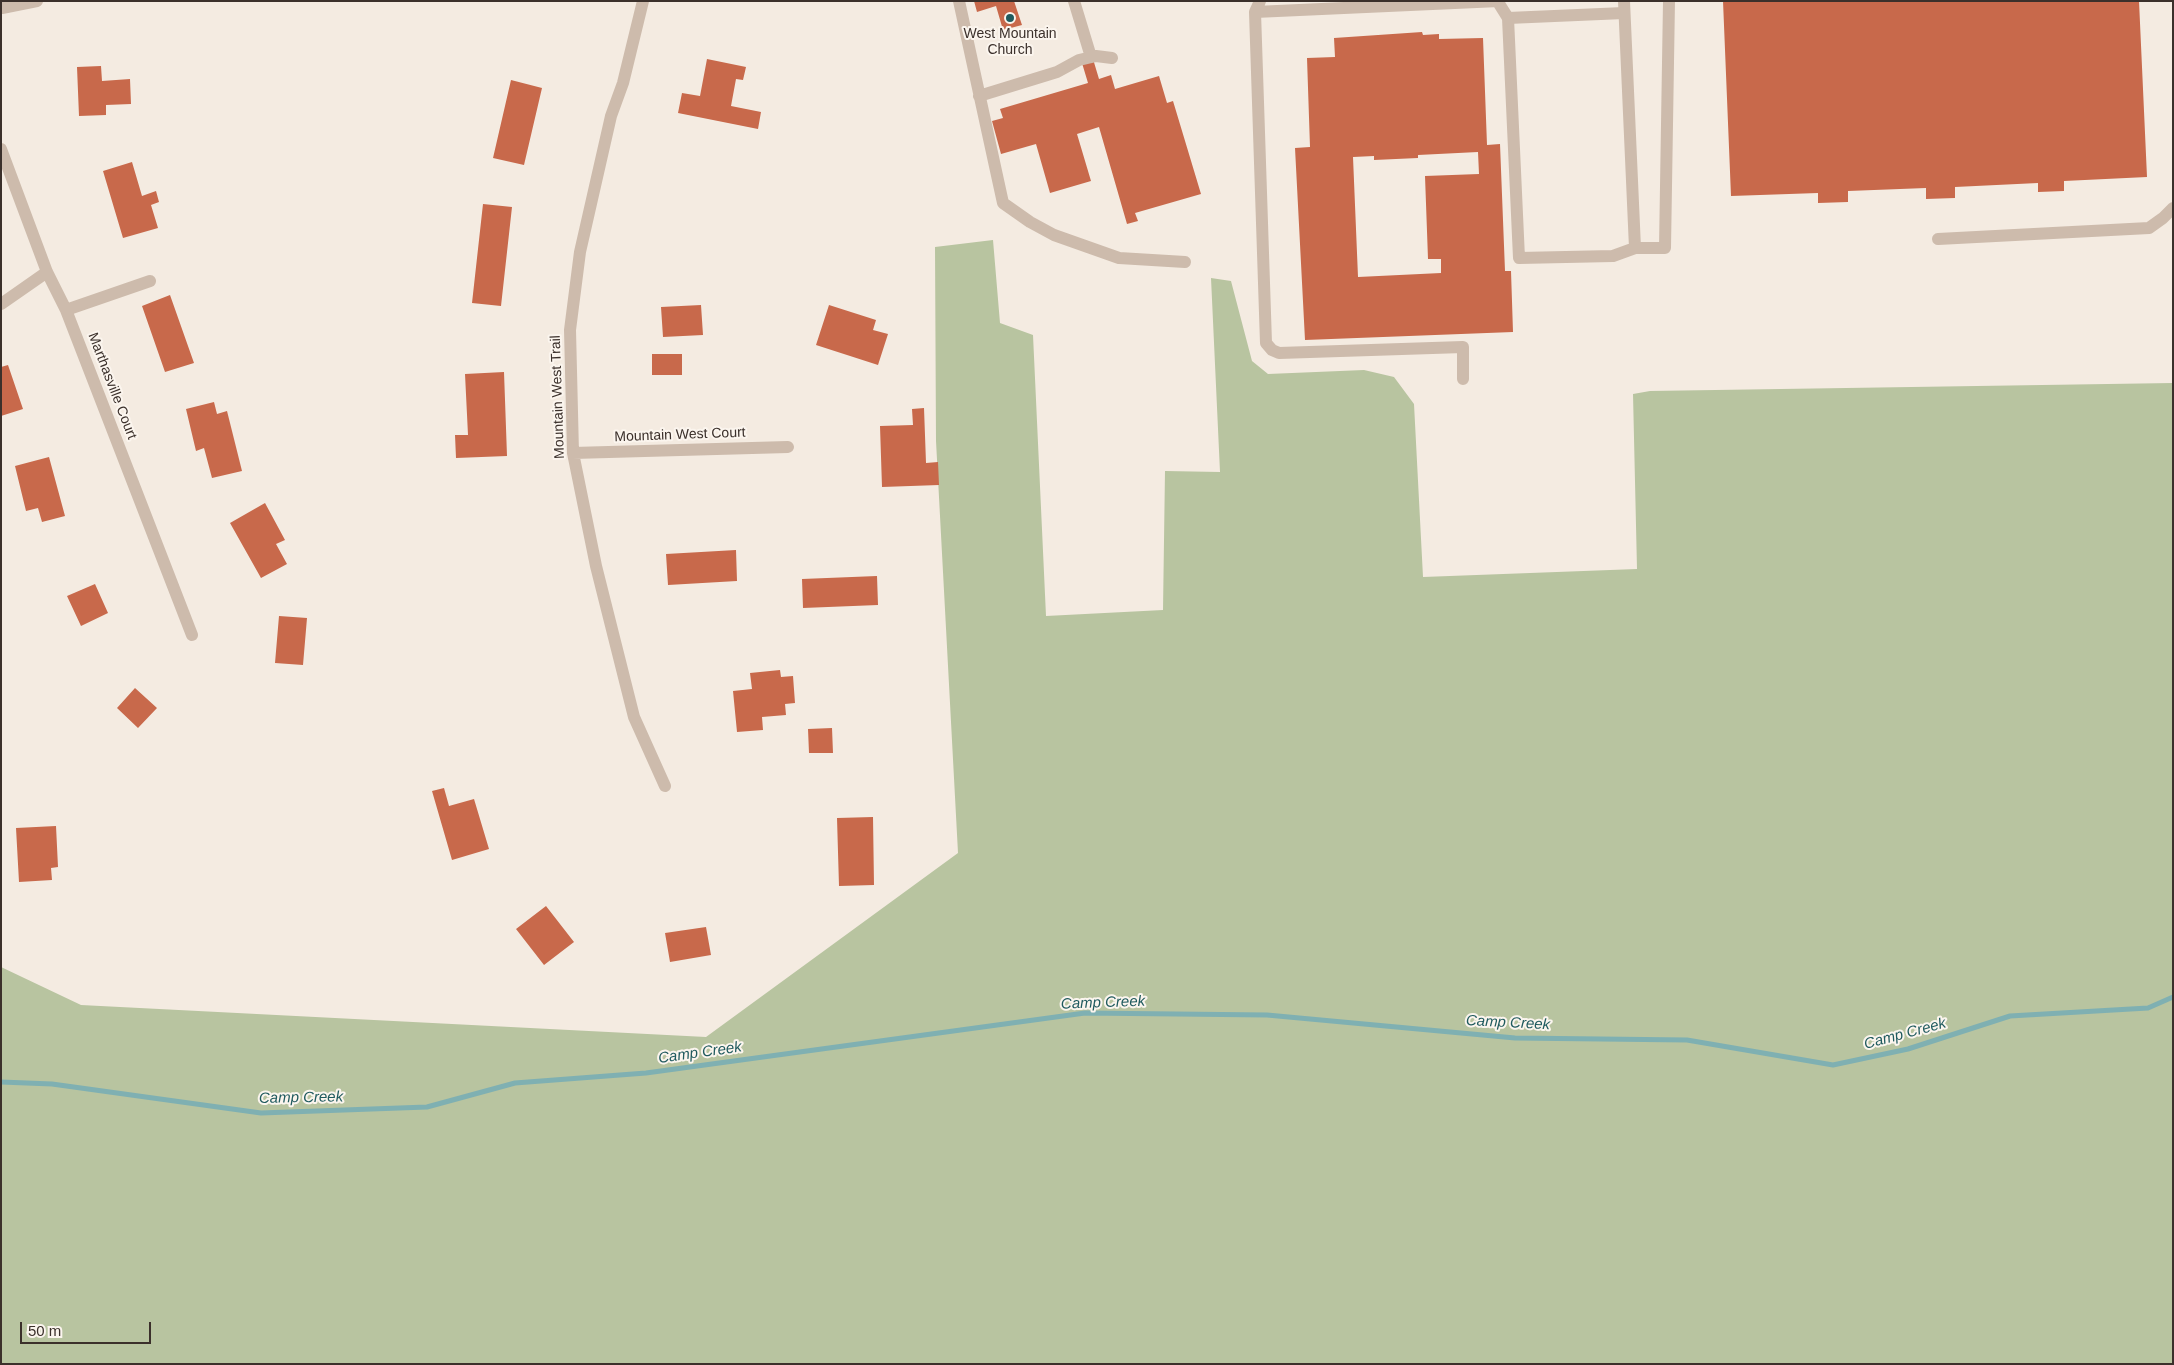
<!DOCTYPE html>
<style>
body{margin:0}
#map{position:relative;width:2174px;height:1365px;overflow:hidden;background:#f4ebe1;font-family:Arial,sans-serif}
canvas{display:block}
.frame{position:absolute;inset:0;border:2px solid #3b302b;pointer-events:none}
.scale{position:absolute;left:20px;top:1322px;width:131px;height:22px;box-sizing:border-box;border:2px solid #3b302b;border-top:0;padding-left:6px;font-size:15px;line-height:18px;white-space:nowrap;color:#3b302b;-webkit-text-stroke:4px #fbf5ee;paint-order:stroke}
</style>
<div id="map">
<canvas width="2174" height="1365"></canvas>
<div class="frame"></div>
<div class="scale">50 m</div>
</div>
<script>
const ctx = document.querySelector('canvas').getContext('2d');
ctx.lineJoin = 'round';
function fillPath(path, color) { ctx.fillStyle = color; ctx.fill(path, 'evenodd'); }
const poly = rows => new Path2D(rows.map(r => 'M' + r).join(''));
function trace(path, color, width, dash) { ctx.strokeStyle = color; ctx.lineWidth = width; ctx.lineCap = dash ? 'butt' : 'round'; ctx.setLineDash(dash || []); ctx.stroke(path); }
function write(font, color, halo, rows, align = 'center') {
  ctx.font = font + ' Arial,sans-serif'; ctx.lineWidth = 4; ctx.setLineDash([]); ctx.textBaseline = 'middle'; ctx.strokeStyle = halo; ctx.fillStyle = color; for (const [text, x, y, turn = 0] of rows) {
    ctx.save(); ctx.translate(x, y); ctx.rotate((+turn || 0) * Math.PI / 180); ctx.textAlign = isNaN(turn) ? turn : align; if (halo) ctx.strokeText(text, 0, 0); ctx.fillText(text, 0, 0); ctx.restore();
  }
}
const green = poly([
 [993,240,1000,323,1033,335,1046,616,1163,610,1165,471,1220,472,1211,278,1231,281,1252,361,1268,374,1364,370,1394,377,1414,404,1423,577,1637,569,1633,394,1650,391,2173,383,2173,1364,1,1364,1,967,81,1005,706,1037,958,853,936,441,935,247]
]);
const stream = poly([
 [1,1082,52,1084,261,1113,427,1107,515,1083,646,1073,1085,1013,1267,1015,1515,1038,1687,1040,1833,1065,1908,1049,2010,1016,2148,1008,2173,997]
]);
const building = poly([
 [974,1,1014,1,1022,25,1003,30,996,6,977,12],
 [1723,1,2139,1,2147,177,2064,181,2064,191,2038,192,2038,183,1955,187,1955,198,1926,199,1926,188,1848,191,1848,202,1818,203,1818,193,1731,196],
 [1422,32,1423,35,1439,34,1439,39,1483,38,1487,145,1500,144,1505,271,1511,271,1513,332,1305,340,1295,148,1310,147,1307,58,1335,57,1334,38],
 [1478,152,1479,174,1425,176,1428,259,1441,259,1441,273,1358,277,1353,157,1374,156,1374,160,1418,158,1418,155],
 [707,59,746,67,743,80,736,79,731,106,761,112,758,129,678,113,682,93,700,96],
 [1093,59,1099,79,1111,75,1115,89,1159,76,1167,103,1173,101,1201,194,1135,213,1138,221,1127,224,1099,127,1077,134,1091,181,1050,193,1036,144,1001,154,992,121,1003,118,1000,109,1088,83,1082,63],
 [101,66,102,81,130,79,131,104,106,105,106,115,79,116,77,67],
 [511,80,542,88,524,165,493,158],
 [132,162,142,196,156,191,159,202,151,205,158,228,123,238,103,171],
 [483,204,512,207,501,306,472,303],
 [170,295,194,363,165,372,142,306],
 [701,305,703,335,663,337,661,307],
 [829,305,876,320,873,330,888,334,878,365,816,345],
 [652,354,682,354,682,375,652,375],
 [8,365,23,409,1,416,1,367],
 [504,372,507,456,456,458,455,435,468,435,465,374],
 [214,402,217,414,227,411,242,471,212,478,204,448,196,451,186,409],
 [924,408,926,463,938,462,939,485,882,487,880,426,913,425,912,409],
 [49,457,65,516,42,522,38,508,26,511,15,466],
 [265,503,285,540,276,544,287,564,261,578,230,523],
 [736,550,737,581,668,585,666,554],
 [877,576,878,605,803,608,802,579],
 [95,584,108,613,81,626,67,596],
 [279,616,307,618,303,665,275,663],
 [780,670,781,677,793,676,795,703,785,704,786,715,762,717,763,730,737,732,733,691,752,689,750,673],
 [135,688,157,708,138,728,117,708],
 [832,728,833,753,809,753,808,729],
 [444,788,449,806,474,799,489,849,452,860,432,791],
 [873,817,874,885,839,886,837,818],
 [56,826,58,867,51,868,52,880,19,882,16,828],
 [546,906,574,942,544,965,516,929],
 [706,927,711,955,670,962,665,933]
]);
const minor = poly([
 [643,1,623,83,611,116,580,252,570,330,573,453,596,566,634,717,665,786],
 [959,1,1003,203,1030,222,1054,235,1119,258,1185,262],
 [1074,1,1091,57],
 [1260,1,1255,12,1266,343,1272,350,1279,353,1463,347,1463,379],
 [1624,1,1635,248,1665,248,1669,1],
 [1498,2,1508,18,1519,258,1613,256,1635,248],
 [2,8,37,1],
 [1255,12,1499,1],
 [1508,18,1624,13],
 [979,96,1057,72,1079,60,1096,56,1112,58],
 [1,149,47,272,66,310,192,635],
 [1938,239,2149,228,2163,218,2173,208],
 [1,304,47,272],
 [66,310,150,281],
 [573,453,788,447]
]);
const markers = [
 [1010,18,5,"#1f5a5e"]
];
const poiNames = [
 ["West Mountain",1010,34],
 ["Church",1010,50]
];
const streetNames = [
 ["Marthasville Court",112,386,69],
 ["Mountain West Trail",558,397,-92],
 ["Mountain West Court",680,435,-2]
];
const waterNames = [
 ["Camp Creek",1103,1003,-2],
 ["Camp Creek",1508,1023,3],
 ["Camp Creek",1905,1034,-15],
 ["Camp Creek",700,1053,-8],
 ["Camp Creek",301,1098,-1]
];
fillPath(green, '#b8c4a0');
trace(stream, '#7fb0b2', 5);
fillPath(building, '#c8694b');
trace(minor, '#cdbbac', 12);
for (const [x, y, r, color] of markers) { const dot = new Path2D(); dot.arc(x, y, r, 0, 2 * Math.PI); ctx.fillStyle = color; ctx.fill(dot); trace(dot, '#fbf5ee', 2); }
write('14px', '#3b302b', '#fbf5ee', poiNames);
write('14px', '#3b302b', '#fbf5ee', streetNames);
write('italic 15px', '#1f5a5e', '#fbf5ee', waterNames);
</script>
